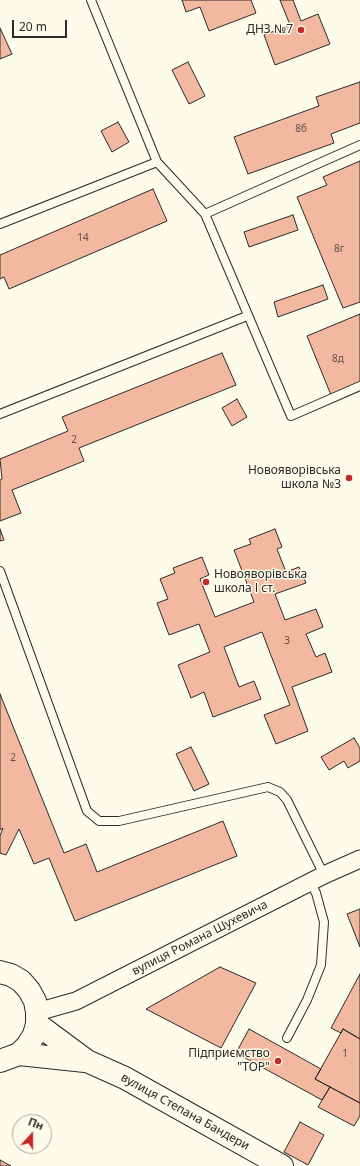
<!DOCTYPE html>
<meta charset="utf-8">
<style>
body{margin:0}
#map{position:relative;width:360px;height:1166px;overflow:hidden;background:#fdfbea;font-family:"Noto Sans",sans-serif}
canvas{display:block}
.north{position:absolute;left:12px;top:1114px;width:40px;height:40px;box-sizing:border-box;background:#fdfbea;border:1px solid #a9a89e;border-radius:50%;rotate:21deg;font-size:11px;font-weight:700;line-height:16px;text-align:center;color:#2b2b2b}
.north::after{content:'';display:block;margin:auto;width:14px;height:18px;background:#c62828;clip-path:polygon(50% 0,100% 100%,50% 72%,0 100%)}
.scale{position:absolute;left:12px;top:20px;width:55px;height:18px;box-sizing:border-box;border:2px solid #2b2b2b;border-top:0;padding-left:5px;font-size:12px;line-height:14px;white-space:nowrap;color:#2b2b2b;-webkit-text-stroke:3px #fdfbea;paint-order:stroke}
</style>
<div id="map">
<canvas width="360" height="1166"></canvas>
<div class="north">Пн</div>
<div class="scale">20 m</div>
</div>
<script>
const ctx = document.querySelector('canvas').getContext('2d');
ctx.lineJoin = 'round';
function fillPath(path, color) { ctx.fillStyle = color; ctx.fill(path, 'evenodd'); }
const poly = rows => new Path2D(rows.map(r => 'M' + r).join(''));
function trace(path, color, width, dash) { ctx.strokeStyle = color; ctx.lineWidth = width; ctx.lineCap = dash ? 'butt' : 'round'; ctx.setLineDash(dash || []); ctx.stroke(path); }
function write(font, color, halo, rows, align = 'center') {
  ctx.font = font + ' "Noto Sans",sans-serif'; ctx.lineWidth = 3; ctx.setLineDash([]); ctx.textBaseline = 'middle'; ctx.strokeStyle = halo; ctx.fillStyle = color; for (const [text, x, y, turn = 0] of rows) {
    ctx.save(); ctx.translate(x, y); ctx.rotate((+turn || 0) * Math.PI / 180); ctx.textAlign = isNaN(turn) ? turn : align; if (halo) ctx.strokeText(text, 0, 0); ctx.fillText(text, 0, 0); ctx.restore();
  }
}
const building = poly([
 [182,0,251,0,256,13,209,31,200,7,186,12,182,0],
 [280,0,293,0,301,21,318,14,330,44,275,65,264,35,290,25,280,0],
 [0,28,12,54,0,59,0,28],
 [188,62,205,96,189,104,172,70,188,62],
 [360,82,360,123,331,134,334,143,248,174,234,137,319,106,316,97,360,82],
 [118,122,129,142,112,152,101,131,118,122],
 [360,161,360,302,343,308,297,197,327,185,323,177,360,161],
 [153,189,167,221,9,289,4,277,0,279,0,255,153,189],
 [293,215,298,230,249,247,244,232,293,215],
 [323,285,328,299,278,317,274,302,323,285],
 [360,314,360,383,331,395,307,336,360,314],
 [222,353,236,385,79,448,84,461,12,490,21,513,0,521,0,480,2,479,0,459,68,431,62,417,222,353],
 [237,399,247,417,232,426,222,408,237,399],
 [0,529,4,540,0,541,0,529],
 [275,529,282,547,277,549,286,572,299,567,306,583,275,594,285,620,316,609,323,627,306,634,316,657,325,653,332,672,292,687,308,731,276,744,264,715,290,705,262,632,224,647,239,687,254,681,261,699,213,717,204,692,191,698,178,665,210,652,199,624,169,635,157,603,168,599,160,579,175,573,173,568,202,557,209,575,200,579,215,617,254,602,234,550,251,544,249,539,275,529],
 [0,694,64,853,86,844,97,872,223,821,237,856,75,921,49,858,34,864,19,829,6,855,0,853,0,836,3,828,0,830,0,694],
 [354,738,360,748,360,761,348,768,344,761,329,770,321,757,354,738],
 [191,747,209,784,194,791,176,754,191,747],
 [360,909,360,947,347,914,360,909],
 [220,967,256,983,221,1048,146,1009,220,967],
 [360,974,360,1039,343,1029,341,1033,331,1028,360,974],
 [249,1029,321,1069,315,1079,330,1087,322,1100,236,1053,249,1029],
 [343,1029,360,1039,360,1103,315,1079,343,1029],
 [330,1087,360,1103,360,1116,354,1126,318,1107,330,1087],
 [300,1122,324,1135,308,1165,284,1152,300,1122],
 [0,1160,11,1166,0,1166,0,1160]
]);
const lane = poly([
 [91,0,157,162,205,214,291,416,360,386],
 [205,214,360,145],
 [0,224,157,162],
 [0,414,247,316],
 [0,571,87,811,99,821,119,821,268,787,280,792,287,800,324,875],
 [287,1038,307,1000,321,965,324,922,316,893,310,882]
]);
const street = poly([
 [37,1012,76,1001,324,875,360,859]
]);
const secondary = poly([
 [0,972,11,975,21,981,29,990,35,1001,37,1012,37,1024,34,1035,27,1046,19,1054,0,1061],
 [37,1024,87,1061,125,1078,282,1166],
 [19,1054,85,1061]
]);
const markers = [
 [301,30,4,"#c62828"],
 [349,478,4,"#c62828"],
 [206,582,4,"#c62828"],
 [278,1061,4,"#c62828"]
];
const numberNames = [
 ["8б",301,129],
 ["14",83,238],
 ["8г",339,249],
 ["8д",338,359],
 ["2",74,440],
 ["3",287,641],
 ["2",13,758],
 ["1",345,1054]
];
const poiNames = [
 ["ДНЗ №7",293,30],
 ["Новояворівська",341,471],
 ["школа №3",341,485],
 ["Новояворівська",214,575,"left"],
 ["школа І ст.",214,589,"left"],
 ["Підприємство",270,1054],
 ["\"ТОР\"",270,1068]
];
const streetNames = [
 ["вулиця Романа Шухевича",200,938,-27],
 ["вулиця Степана Бандери",185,1112,29]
];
fillPath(building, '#f2b8a0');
trace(building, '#2b2b2b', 1);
trace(lane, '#2b2b2b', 10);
trace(street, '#2b2b2b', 19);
trace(secondary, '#2b2b2b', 24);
trace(lane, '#fdfbea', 8);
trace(street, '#fdfbea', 17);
trace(secondary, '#fdfbea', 22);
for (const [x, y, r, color] of markers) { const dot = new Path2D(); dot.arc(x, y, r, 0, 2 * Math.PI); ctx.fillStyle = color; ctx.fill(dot); trace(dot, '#fdfbea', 1.5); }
write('10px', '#5d4e48', null, numberNames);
write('12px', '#2b2b2b', '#fdfbea', poiNames, 'right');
write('12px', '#2b2b2b', '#fdfbea', streetNames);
</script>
